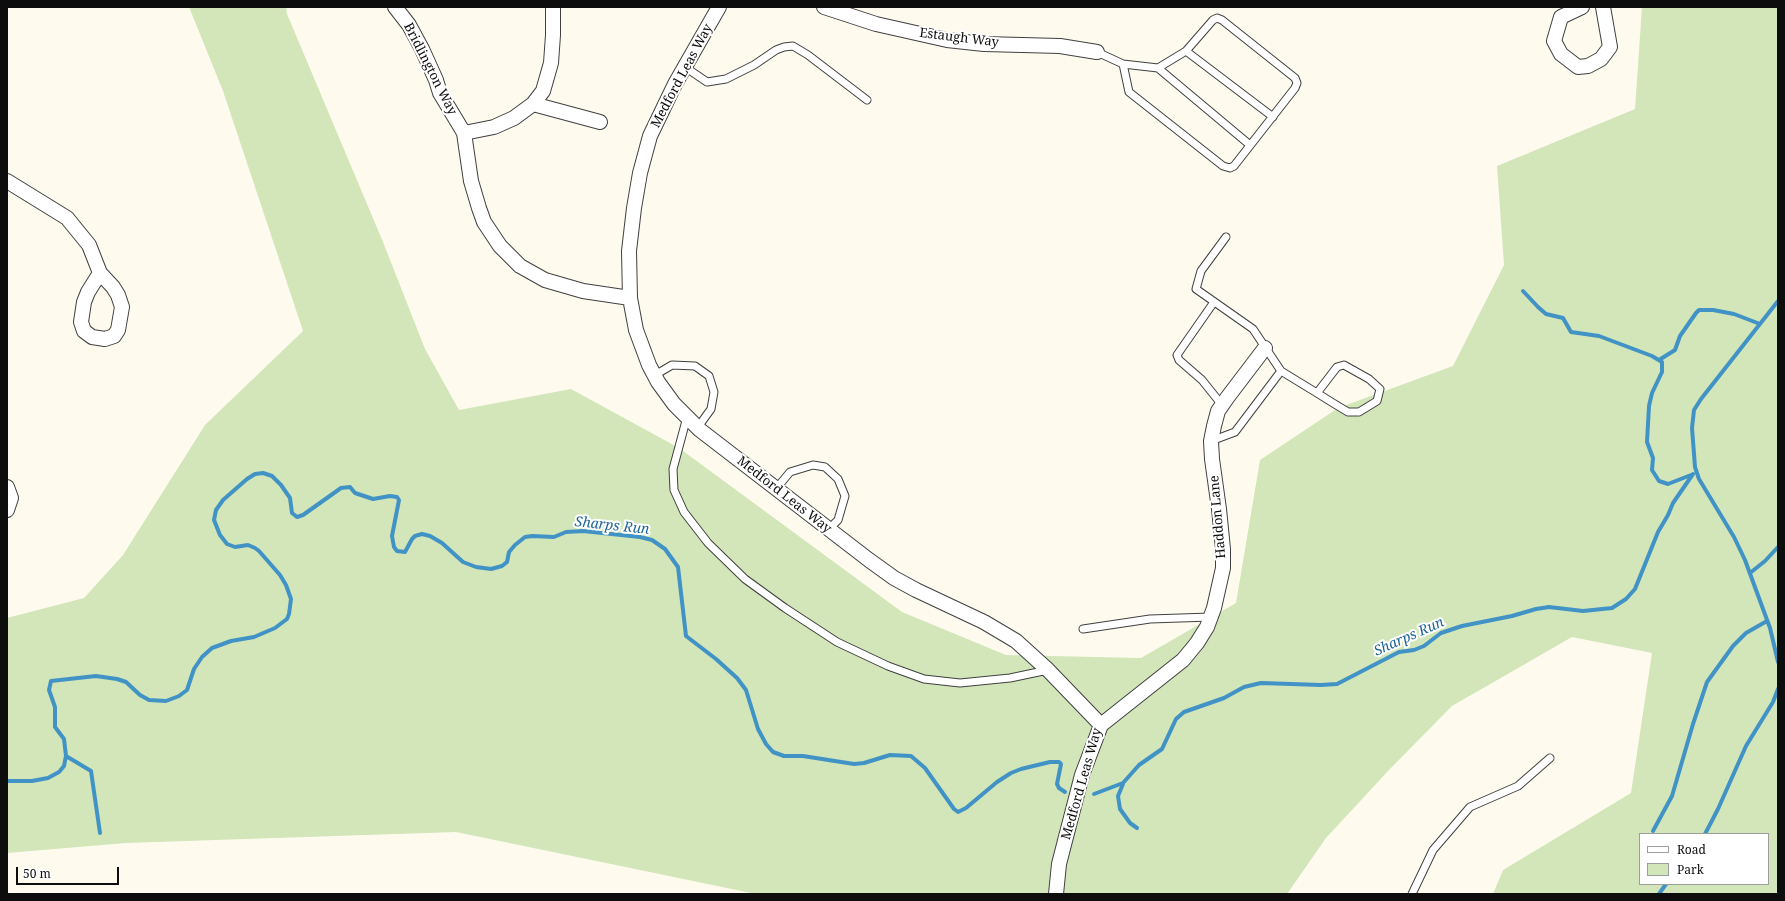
<!DOCTYPE html>
<style>
body{margin:0}
#map{position:relative;width:1785px;height:901px;overflow:hidden;background:#fefbee;font-family:"Noto Serif",serif}
canvas{display:block}
.frame{position:absolute;inset:0;border:8px solid #0d0d0d;pointer-events:none}
.legend{position:absolute;left:1639px;top:833px;width:130px;height:52px;box-sizing:border-box;background:#fff;border:1px solid #9e9e9e;margin:0;padding:5px 7px;list-style:none;font-size:12px;color:#0d0d0d}
.legend li{display:flex;align-items:center;gap:8px;height:20px}
.legend b{width:20px;border:1px solid #9e9e9e}
.scale{position:absolute;left:16px;top:867px;width:103px;height:18px;box-sizing:border-box;border:2px solid #0d0d0d;border-top:0;padding-left:5px;font-size:12px;line-height:14px;white-space:nowrap;color:#0d0d0d;-webkit-text-stroke:3px #fff;paint-order:stroke}
</style>
<div id="map">
<canvas width="1785" height="901"></canvas>
<div class="frame"></div>
<ul class="legend">
<li><b style="height:5px;background:#fff"></b>Road</li>
<li><b style="height:11px;background:#d2e6ba"></b>Park</li>
</ul>
<div class="scale">50 m</div>
</div>
<script>
const ctx = document.querySelector('canvas').getContext('2d');
ctx.lineJoin = 'round';
function fillPath(path, color) { ctx.fillStyle = color; ctx.fill(path, 'evenodd'); }
const poly = rows => new Path2D(rows.map(r => 'M' + r).join(''));
function trace(path, color, width, dash) { ctx.strokeStyle = color; ctx.lineWidth = width; ctx.lineCap = dash ? 'butt' : 'round'; ctx.setLineDash(dash || []); ctx.stroke(path); }
function write(font, color, halo, rows, align = 'center') {
  ctx.font = font + ' "Noto Serif",serif'; ctx.lineWidth = 4; ctx.setLineDash([]); ctx.textBaseline = 'middle'; ctx.strokeStyle = halo; ctx.fillStyle = color; for (const [text, x, y, turn = 0] of rows) {
    ctx.save(); ctx.translate(x, y); ctx.rotate((+turn || 0) * Math.PI / 180); ctx.textAlign = isNaN(turn) ? turn : align; if (halo) ctx.strokeText(text, 0, 0); ctx.fillText(text, 0, 0); ctx.restore();
  }
}
const green = poly([
 [189,7,286,7,287,14,383,242,425,349,459,410,571,389,679,448,902,612,1006,655,1141,658,1236,603,1260,460,1338,408,1453,366,1504,265,1497,166,1635,109,1642,7,1778,7,1778,894,1493,894,1503,870,1631,793,1652,653,1572,637,1452,706,1388,771,1326,838,1287,894,756,894,456,832,126,843,7,853,7,618,84,598,123,555,205,425,303,331,223,91],
 [1640,834,1768,834,1768,884,1640,884]
]);
const stream = poly([
 [1523,291,1538,307,1546,314,1563,318,1571,332,1599,336,1652,356,1662,362,1662,372,1652,393,1649,406,1647,442,1653,458,1652,470,1659,481,1668,484,1691,475],
 [1778,301,1701,399,1694,410,1692,428,1695,467,1699,479,1734,537,1745,560,1770,628,1778,662],
 [1659,360,1675,350,1680,336,1696,313,1699,310,1713,310,1734,314,1760,324],
 [1750,573,1765,561,1778,547],
 [66,756,91,771,100,833],
 [7,781,32,781,48,778,59,772,64,766,66,756,64,739,55,727,55,707,49,690,51,681,96,676,117,679,126,682,140,695,149,700,166,701,179,696,187,690,194,669,202,657,212,648,231,641,254,637,275,628,287,619,289,614,291,599,286,585,280,575,259,551,255,548,248,545,235,547,227,544,220,535,214,520,216,510,223,500,247,479,255,474,263,473,272,476,281,485,290,498,292,513,297,517,303,515,341,488,350,487,355,493,373,499,390,496,397,497,399,500,392,536,394,547,397,551,405,552,412,539,415,536,422,534,430,536,442,543,463,562,476,567,491,569,502,566,507,562,509,552,515,545,525,537,532,536,554,537,566,532,583,531,640,537,652,540,665,549,678,567,686,636,716,659,737,678,746,690,758,729,766,744,773,752,784,756,803,756,854,764,864,763,890,755,911,756,925,768,954,809,958,812,966,808,997,782,1011,773,1021,769,1050,762,1059,762,1061,764,1057,784,1059,788,1065,792],
 [1123,784,1118,796,1120,809,1130,823,1137,828],
 [1094,794,1123,783,1139,765,1162,749,1176,719,1184,712,1224,698,1244,687,1261,683,1321,685,1337,684,1399,652,1414,650,1424,646,1441,633,1462,626,1512,616,1536,609,1549,607,1583,611,1612,608,1626,599,1635,589,1658,532,1668,515,1673,503,1693,474],
 [1653,831,1672,796,1693,724,1707,682,1733,646,1746,633,1767,621],
 [1705,834,1718,809,1746,746,1773,702,1778,689],
 [1659,894,1666,884]
]);
const service = poly([
 [1186,51,1273,117],
 [1097,52,1123,64,1158,68,1186,51,1213,20,1217,18,1222,20,1295,78,1297,83,1295,88,1234,166,1230,168,1223,166,1129,92,1123,64],
 [685,67,707,82,726,79,754,65,776,50,784,47,793,46,808,55,867,100],
 [1158,68,1250,145],
 [1214,302,1177,355,1179,360,1202,380,1222,405],
 [1281,371,1317,393,1333,403,1348,412,1359,412,1377,401,1380,389,1369,379,1344,365,1337,367,1317,393],
 [655,375,672,365,695,366,709,376,714,392,711,409,698,427],
 [687,417,673,469,674,490,684,512,708,543,745,579,785,608,837,642,888,666,924,679,960,683,1010,678,1048,670],
 [1211,441,1235,432,1281,371,1253,329,1196,289,1201,271,1226,237],
 [776,489,790,472,813,465,825,467,838,479,845,496,838,520,828,530],
 [1083,629,1150,619,1211,617],
 [1412,894,1433,850,1470,807,1518,786,1550,758]
]);
const minor = poly([
 [395,7,409,25,422,49,436,80,440,93,464,133,471,181,479,208,484,222,500,246,520,266,545,280,583,291,630,298],
 [719,7,675,84,650,136,640,173,634,208,629,251,630,298,636,330,649,365,658,382,674,404,700,430,869,560,894,578,916,590,984,622,1016,641,1048,670,1101,725],
 [824,7,876,24,947,40,984,44,1060,46,1097,52],
 [1582,7,1561,17,1554,41,1561,54,1578,67,1588,66,1601,59,1610,47,1603,7],
 [533,104,600,122],
 [464,133,494,127,514,118,533,104,543,91,551,63,553,35,553,7],
 [7,181,67,218,89,245,100,273,113,287,118,295,122,307,118,330,114,336,105,339,92,337,84,331,81,322,84,302,88,292,100,273],
 [7,487,11,498,7,510],
 [1056,894,1059,864,1082,775,1101,725,1183,660,1197,643,1207,627,1214,608,1223,568,1223,549,1219,509,1212,459,1211,441,1214,426,1218,411,1227,398,1265,348]
]);
const streetNames = [
 ["Estaugh Way",959,38,7],
 ["Bridlington Way",430,69,63],
 ["Medford Leas Way",682,76,-62],
 ["Medford Leas Way",784,495,38],
 ["Haddon Lane",1218,517,-95],
 ["Medford Leas Way",1082,784,-74]
];
const waterNames = [
 ["Sharps Run",612,526,6],
 ["Sharps Run",1409,637,-24]
];
fillPath(green, '#d2e6ba');
trace(stream, '#4193c5', 4);
trace(service, '#404040', 9);
trace(minor, '#404040', 16);
trace(service, '#fff', 7);
trace(minor, '#fff', 14);
write('13px', '#0d0d0d', '#fff', streetNames);
write('italic 14px', '#1d6498', '#fff', waterNames);
</script>
